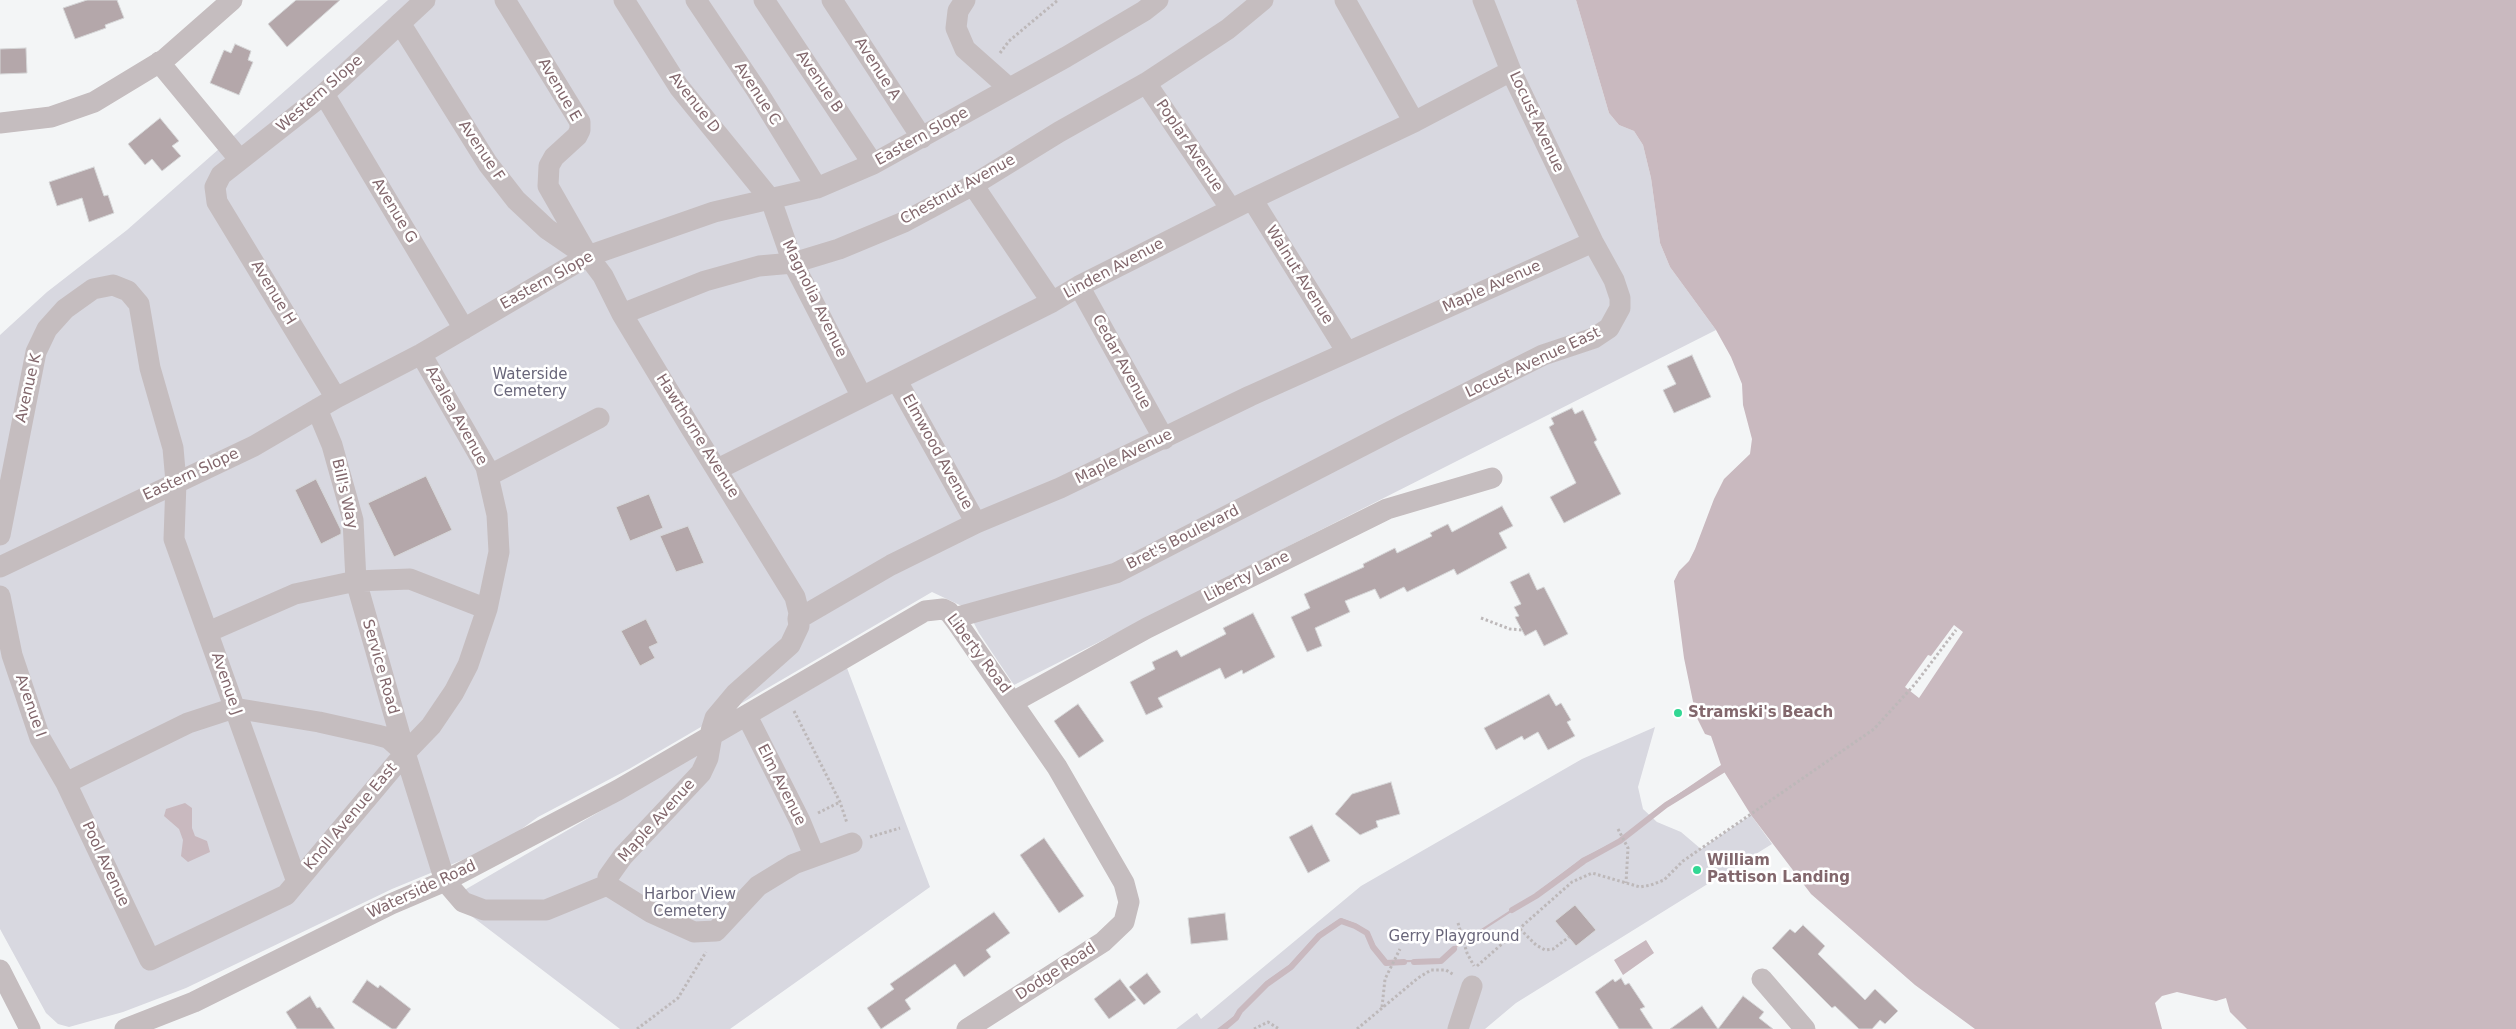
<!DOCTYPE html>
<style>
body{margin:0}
canvas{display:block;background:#f3f5f6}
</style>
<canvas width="2516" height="1029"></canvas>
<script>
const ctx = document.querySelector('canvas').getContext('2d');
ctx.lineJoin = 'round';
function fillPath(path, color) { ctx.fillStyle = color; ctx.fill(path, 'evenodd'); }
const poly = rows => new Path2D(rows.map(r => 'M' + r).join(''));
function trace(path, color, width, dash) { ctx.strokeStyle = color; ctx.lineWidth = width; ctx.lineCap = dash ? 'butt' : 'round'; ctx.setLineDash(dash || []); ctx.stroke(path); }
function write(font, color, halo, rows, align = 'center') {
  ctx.font = font + ' "DejaVu Sans",sans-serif'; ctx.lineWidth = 5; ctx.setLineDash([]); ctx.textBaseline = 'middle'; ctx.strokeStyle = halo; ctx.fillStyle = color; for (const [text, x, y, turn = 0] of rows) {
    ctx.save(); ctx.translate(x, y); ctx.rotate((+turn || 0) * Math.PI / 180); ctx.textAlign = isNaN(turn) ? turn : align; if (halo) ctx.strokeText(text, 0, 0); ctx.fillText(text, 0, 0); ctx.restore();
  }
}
const green = poly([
 [388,0,1576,0,1609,113,1619,125,1634,131,1643,145,1651,178,1660,243,1670,267,1716,330,1014,685,979,633,966,608,932,592,629,769,538,817,501,844,392,889,186,988,123,1012,69,1027,58,1024,46,1013,0,929,0,335,47,292,127,230],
 [847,668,930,887,730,1029,620,1029,449,899],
 [1655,727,1638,787,1643,809,1657,822,1681,832,1701,849,1751,815,1772,844,1516,1003,1485,1029,1176,1029,1197,1013,1201,1019,1361,886,1582,759]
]);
const water = poly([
 [1576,0,2516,0,2516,1029,2247,1029,2230,1012,2226,998,2216,1001,2177,992,2162,996,2155,1003,2162,1029,1975,1029,1915,985,1811,894,1751,815,1723,770,1666,805,1620,841,1584,861,1556,879,1536,896,1453,950,1441,961,1386,963,1373,947,1367,933,1355,926,1341,921,1319,936,1291,967,1267,984,1240,1011,1236,1018,1223,1029,1217,1029,1233,1017,1265,982,1289,965,1317,934,1341,918,1357,924,1369,932,1375,945,1387,960,1440,960,1452,948,1535,894,1582,858,1618,840,1665,803,1721,765,1711,736,1705,734,1696,716,1684,658,1674,581,1679,571,1689,561,1695,549,1714,499,1724,479,1750,454,1752,439,1743,405,1742,384,1731,357,1716,330,1670,267,1660,243,1651,178,1643,145,1634,131,1619,125,1609,113],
 [185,803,192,808,192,828,195,836,207,841,210,852,188,862,181,856,183,840,179,829,164,816,166,809],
 [1646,940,1654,953,1623,975,1614,960]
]);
const pier = poly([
 [1954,625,1963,632,1919,698,1905,687,1928,655,1931,656]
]);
const stream = poly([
 [1512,910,1536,896,1584,861,1620,841,1666,805,1723,770],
 [1414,962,1441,961,1454,949],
 [1223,1029,1236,1018,1240,1011,1267,984,1291,967,1319,936,1341,921,1355,926,1367,933,1373,947,1386,963,1404,962]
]);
const building = poly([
 [87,0,117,0,124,18,105,25,106,28,75,39,63,8,87,0],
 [296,0,340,0,287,47,268,24,296,0],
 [235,44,251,51,248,60,253,62,239,95,210,83,224,50,231,53,235,44],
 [26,48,27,73,0,74,0,49,26,48],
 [160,118,179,141,172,146,181,156,162,171,152,159,145,165,128,144,160,118],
 [94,167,104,196,108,195,114,213,89,222,82,198,57,206,49,182,94,167],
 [1692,355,1711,397,1674,413,1663,390,1676,384,1667,366,1692,355],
 [1572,408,1575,414,1583,410,1597,440,1594,442,1621,494,1564,523,1550,497,1576,483,1549,427,1554,424,1551,418,1572,408],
 [426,476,452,530,394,557,368,503,426,476],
 [316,479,341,530,341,534,321,544,295,490,316,479],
 [649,494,663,528,630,541,616,507,649,494],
 [1502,506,1513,526,1499,533,1507,548,1457,575,1454,569,1407,592,1404,587,1380,599,1375,589,1345,601,1350,612,1315,628,1322,646,1307,652,1291,617,1310,608,1304,594,1364,567,1363,564,1395,548,1397,553,1432,536,1430,533,1448,524,1452,532,1502,506],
 [688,526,704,563,676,572,660,536,688,526],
 [1529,573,1537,590,1544,587,1568,634,1544,646,1536,630,1525,636,1515,617,1519,616,1514,607,1521,604,1510,582,1529,573],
 [1253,613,1275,657,1243,674,1242,670,1225,679,1220,668,1158,698,1163,707,1146,715,1130,682,1155,669,1152,662,1177,650,1181,657,1226,634,1223,628,1253,613],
 [646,619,658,643,649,647,655,658,640,666,621,631,646,619],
 [1549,694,1556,706,1561,703,1571,720,1567,722,1575,736,1548,750,1538,732,1524,740,1522,736,1496,750,1484,728,1549,694],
 [1078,704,1104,741,1079,758,1054,721,1078,704],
 [1391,782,1400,814,1376,821,1378,827,1360,835,1335,814,1352,794,1391,782],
 [1312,825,1330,861,1308,873,1289,837,1312,825],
 [1044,838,1084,896,1059,913,1020,855,1044,838],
 [1575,905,1596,930,1576,946,1555,921,1575,905],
 [994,912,1010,933,986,950,991,957,964,977,955,964,905,1000,911,1009,881,1029,867,1008,894,989,890,984,994,912],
 [1225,913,1228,940,1191,944,1188,918,1225,913],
 [1803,925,1825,946,1818,954,1865,1000,1875,989,1898,1011,1885,1024,1880,1020,1872,1029,1859,1029,1835,1006,1832,1008,1772,948,1790,929,1795,933,1803,925],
 [1147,973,1161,992,1144,1005,1129,987,1147,973],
 [1621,978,1625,985,1629,983,1645,1007,1640,1009,1653,1029,1619,1029,1595,992,1613,979,1615,982,1621,978],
 [1120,979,1136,1000,1109,1019,1094,999,1120,979],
 [367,980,378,988,380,985,411,1009,396,1029,392,1029,352,1002,367,980],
 [310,996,317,1008,320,1007,335,1029,297,1029,286,1012,310,996],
 [1743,996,1764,1012,1759,1018,1773,1029,1718,1029,1743,996],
 [1702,1006,1718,1029,1670,1029,1702,1006]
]);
const path = poly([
 [1000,53,1009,41,1058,0],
 [1481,618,1510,629,1522,630],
 [794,711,840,802,847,823],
 [818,813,840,802],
 [1618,829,1628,848,1626,883],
 [870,837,900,828],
 [1458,923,1467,953,1474,966],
 [1520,929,1536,945,1545,950,1553,949,1569,937],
 [1477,966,1572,882,1592,873,1640,887,1651,885,1664,880,1683,861,1874,729,1915,684,1956,630],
 [1382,1007,1385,979,1400,949],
 [637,1029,678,998,706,952],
 [1254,1029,1268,1022,1279,1029],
 [1357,1029,1418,978,1431,970,1446,970,1454,975]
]);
const minor = poly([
 [505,0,580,122,580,130,577,136,554,157,549,166,548,186,588,256,603,276,622,314,689,425,795,597,799,613,798,619],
 [624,0,679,87,771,200,793,263,862,397],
 [696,0,757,91,817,188],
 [764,0,873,164],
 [832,0,922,138],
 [965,0,958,11,956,28,965,49,1009,88],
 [1345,0,1414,122],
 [400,23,488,164,516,200,547,229,585,255],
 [159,62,240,160],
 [1146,83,1231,209],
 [324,94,464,329],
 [0,123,51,117,94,102,165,59,232,0],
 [973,185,1052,302],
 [1252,199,1347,352],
 [1079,286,1164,439],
 [622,314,705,281,759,266,793,263,839,249,904,222,973,185,1059,132,1146,83,1228,29,1263,0],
 [897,381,976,523],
 [336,398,217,202,215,187,221,175,324,94,425,0],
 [317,409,332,445,353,520,356,581,405,753,445,881,463,902,484,910,546,910,607,885],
 [718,469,1052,302,1079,286,1252,199,1414,122,1511,71],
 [488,476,599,418],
 [0,535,36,352,47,329,65,309,93,289,113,285,128,291,139,304,150,368,173,448,176,482,174,539,297,882],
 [0,567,254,446,336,398,421,354,588,256,714,212,817,188,873,164,1066,57,1144,11,1158,0],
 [0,596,12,655,40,738,66,783,150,960,286,895,405,753,431,726,454,692,468,665,487,609,499,552,497,515,486,467,421,354],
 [954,618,1116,573,1399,427,1543,355,1594,338,1609,328,1620,308,1620,298,1614,280,1593,242,1511,71,1483,0],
 [208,632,295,594,356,581,410,579,487,609],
 [1013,702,1147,628,1387,509,1492,478],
 [747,716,800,821,814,855],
 [66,783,188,723,234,708,319,722,377,735,388,738,405,753],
 [607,885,608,877,623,856,701,773,708,758,712,735,711,731,715,718,736,693,790,645,799,626,798,619,891,565,976,523,1060,488,1250,396,1593,242],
 [607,885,652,913,694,932,716,931,758,886,794,864,852,843],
 [0,970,30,1029],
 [1762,979,1805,1029],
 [125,1029,194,1002,391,904,445,881,618,790,925,611,943,609,949,612,958,624,1057,767,1124,883,1129,902,1124,922,1103,942,967,1029],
 [1458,1029,1472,986]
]);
const markers = [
 [1678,713,5,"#32d794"],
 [1697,870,5,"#32d794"]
];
const streetNames = [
 ["Avenue A",877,69,57],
 ["Avenue B",819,82,56],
 ["Avenue E",559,90,60],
 ["Western Slope",320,94,-41],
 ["Avenue C",757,94,57],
 ["Avenue D",694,103,52],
 ["Locust Avenue",1536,122,65],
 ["Eastern Slope",922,137,-29],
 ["Poplar Avenue",1189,146,56],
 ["Avenue F",481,151,56],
 ["Chestnut Avenue",958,190,-29],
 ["Avenue G",394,211,59],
 ["Linden Avenue",1114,269,-28],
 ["Walnut Avenue",1299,275,58],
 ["Eastern Slope",547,281,-29],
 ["Maple Avenue",1492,287,-24],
 ["Avenue H",273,293,59],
 ["Magnolia Avenue",814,299,64],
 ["Cedar Avenue",1121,362,61],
 ["Locust Avenue East",1533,363,-25],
 ["Avenue K",29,388,-77],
 ["Azalea Avenue",456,416,61],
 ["Hawthorne Avenue",697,436,58],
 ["Elmwood Avenue",937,452,61],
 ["Maple Avenue",1124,457,-26],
 ["Eastern Slope",191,475,-25],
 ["Bill's Way",344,494,77],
 ["Bret's Boulevard",1183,538,-27],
 ["Liberty Lane",1247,577,-27],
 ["Liberty Road",978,654,53],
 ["Service Road",380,667,74],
 ["Avenue J",226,684,71],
 ["Avenue I",30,706,71],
 ["Elm Avenue",781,785,63],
 ["Knoll Avenue East",351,817,-50],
 ["Maple Avenue",657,821,-48],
 ["Pool Avenue",105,864,65],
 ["Waterside Road",422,890,-25],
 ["Dodge Road",1056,972,-33]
];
const parkNames = [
 ["Waterside",530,375],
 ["Cemetery",530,392],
 ["Harbor View",690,895],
 ["Cemetery",690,912],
 ["Gerry Playground",1454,937]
];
const poiNames = [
 ["Stramski's Beach",1688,713],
 ["William",1707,861],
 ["Pattison Landing",1707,878]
];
fillPath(green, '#d8d8e0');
fillPath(water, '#c9b9bf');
fillPath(pier, '#f3f5f6');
trace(stream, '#c9b9bf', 6);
fillPath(building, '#b4a7aa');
trace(building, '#d6d7d8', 1);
trace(path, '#bdb8b9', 3, [2.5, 2.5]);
trace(minor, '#c5bdbf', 21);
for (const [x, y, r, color] of markers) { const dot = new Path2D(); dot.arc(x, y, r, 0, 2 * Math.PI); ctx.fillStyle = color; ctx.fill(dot); trace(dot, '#fff', 2); }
write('15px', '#82676c', '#fff', streetNames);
write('15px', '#69667a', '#fff', parkNames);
write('bold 15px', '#82676c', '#fff', poiNames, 'left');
</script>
